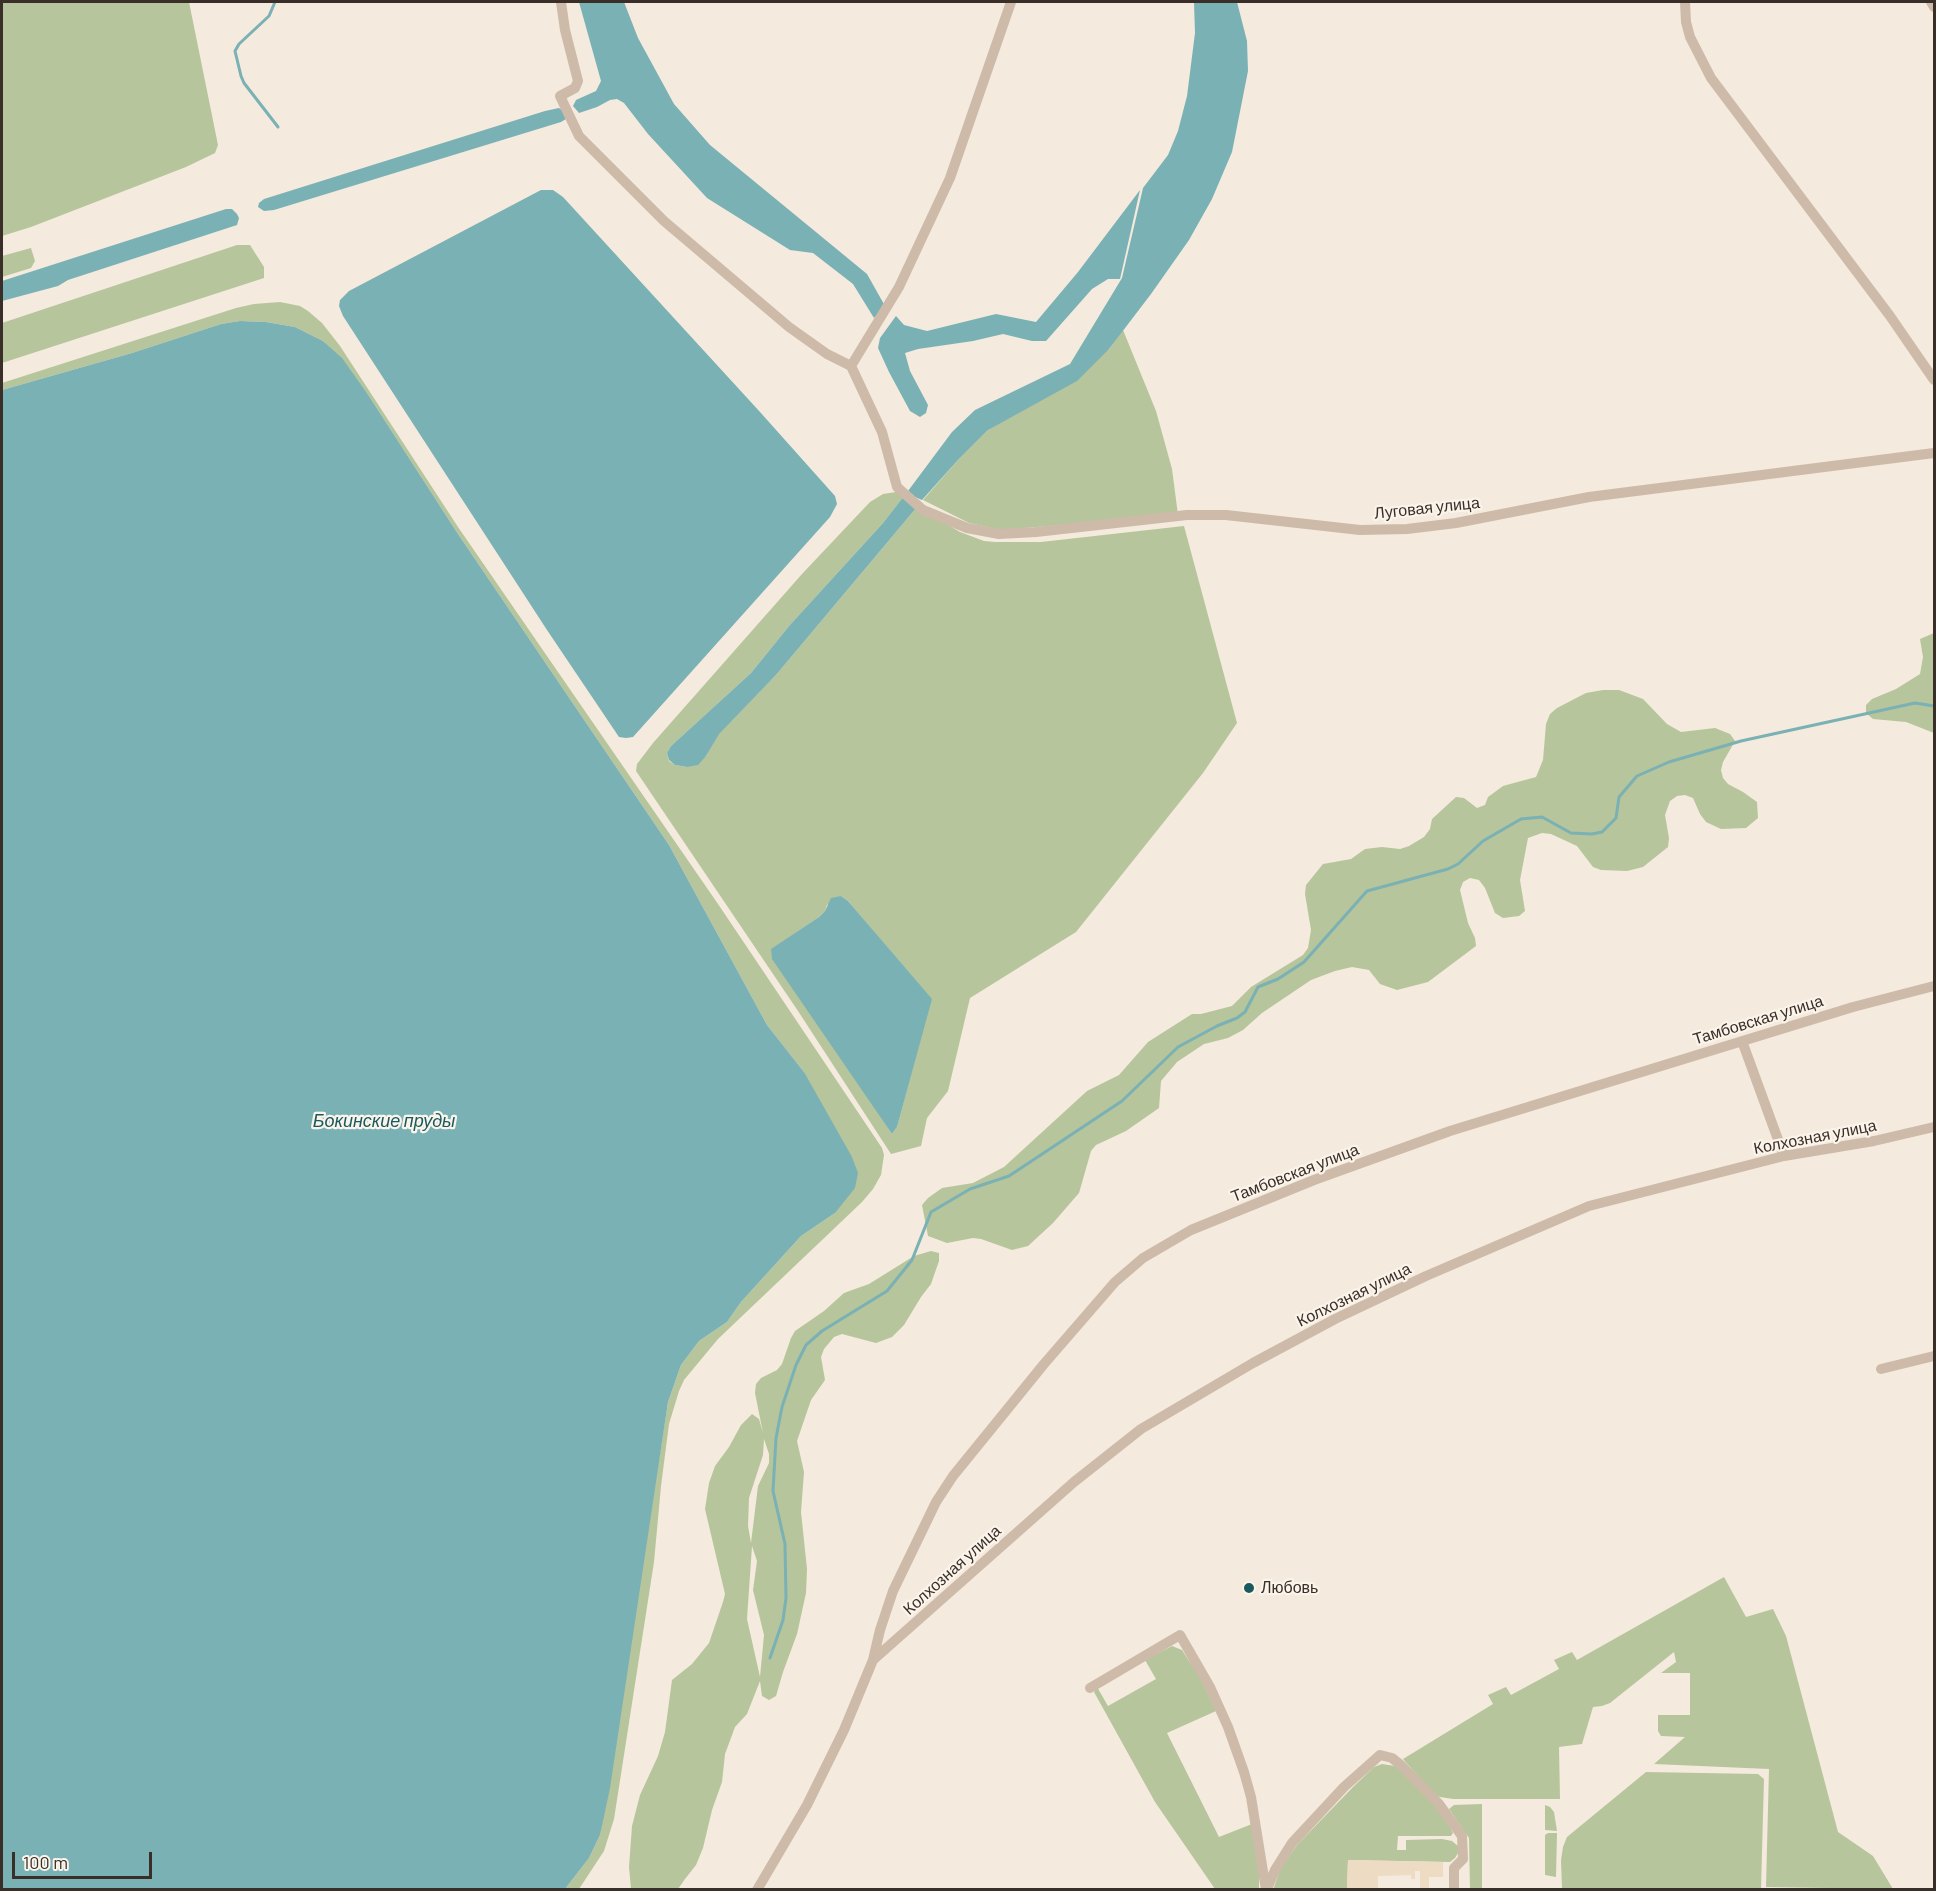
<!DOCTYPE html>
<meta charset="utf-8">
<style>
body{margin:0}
#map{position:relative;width:1936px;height:1891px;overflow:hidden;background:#f4eadd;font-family:Barlow,sans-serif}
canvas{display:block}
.frame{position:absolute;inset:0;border:3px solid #3a2e29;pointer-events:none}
.scale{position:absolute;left:12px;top:1852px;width:140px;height:27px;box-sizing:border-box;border:3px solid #3a2e29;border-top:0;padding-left:8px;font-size:18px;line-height:21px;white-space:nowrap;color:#3a2e29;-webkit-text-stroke:4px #fbf4ea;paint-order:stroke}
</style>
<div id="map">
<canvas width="1936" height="1891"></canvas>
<div class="frame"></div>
<div class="scale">100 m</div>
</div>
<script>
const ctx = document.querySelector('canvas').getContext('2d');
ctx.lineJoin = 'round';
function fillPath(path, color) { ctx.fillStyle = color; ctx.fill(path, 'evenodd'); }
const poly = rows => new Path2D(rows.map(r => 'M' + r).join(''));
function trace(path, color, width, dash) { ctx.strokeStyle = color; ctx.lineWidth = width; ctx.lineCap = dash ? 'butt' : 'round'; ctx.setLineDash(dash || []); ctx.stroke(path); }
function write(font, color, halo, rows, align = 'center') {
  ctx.font = font + ' Barlow,sans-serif'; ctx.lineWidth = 4.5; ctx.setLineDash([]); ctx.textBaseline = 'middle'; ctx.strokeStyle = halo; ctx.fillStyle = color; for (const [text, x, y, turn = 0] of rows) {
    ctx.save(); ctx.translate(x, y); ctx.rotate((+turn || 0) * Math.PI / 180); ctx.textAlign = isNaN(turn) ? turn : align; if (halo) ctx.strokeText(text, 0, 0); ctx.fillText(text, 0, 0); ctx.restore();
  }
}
const green = poly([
 [2,2,189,2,218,145,215,153,186,167,31,227,2,236],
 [237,245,250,245,264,267,264,278,2,363,2,323],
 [31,248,35,261,31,268,2,277,2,256],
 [280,302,300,306,308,311,322,323,340,346,458,527,718,904,882,1148,884,1155,881,1175,873,1189,862,1202,718,1339,684,1380,679,1391,669,1424,661,1486,654,1562,614,1819,604,1851,579,1889,565,1889,589,1858,600,1835,668,1402,681,1365,699,1341,727,1322,741,1302,801,1236,835,1213,804,1072,767,1025,669,845,458,534,367,393,342,359,323,341,295,327,266,322,240,321,221,324,132,353,2,390,2,383,236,308,254,304],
 [1123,330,1156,411,1172,469,1178,515,1001,530,969,523,923,500,958,460,988,430,1109,349],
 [896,492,904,496,883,523,789,626,751,673,671,746,667,753,669,761,675,765,687,767,706,756,718,734,776,675,917,507,960,532,984,541,995,542,1041,542,1184,526,1237,723,1203,773,1076,932,970,998,948,1091,927,1118,921,1146,891,1154,798,1011,636,771,637,764,653,743,802,574,870,502,883,494],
 [841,896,848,901,931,999,897,1127,892,1134,772,949,819,917,825,911,827,905],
 [1934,633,1934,733,1906,722,1873,719,1866,713,1866,705,1872,699,1896,689,1920,674,1923,657,1920,639],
 [1603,690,1619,690,1643,699,1667,724,1681,732,1715,728,1730,734,1735,741,1723,762,1721,770,1723,778,1728,784,1743,792,1757,802,1758,818,1746,828,1721,829,1706,822,1700,814,1693,798,1685,795,1677,796,1670,801,1665,815,1669,838,1668,847,1643,867,1627,871,1601,870,1593,867,1577,846,1551,834,1542,833,1528,838,1520,880,1525,911,1519,916,1503,918,1495,913,1485,888,1479,880,1470,878,1463,882,1460,890,1468,923,1475,938,1476,946,1428,982,1397,990,1380,984,1369,970,1352,967,1335,971,1311,980,1262,1013,1243,1030,1228,1038,1204,1044,1177,1062,1161,1081,1159,1108,1126,1131,1096,1145,1091,1151,1079,1193,1053,1223,1028,1246,1012,1250,981,1239,973,1238,947,1243,928,1236,922,1205,928,1198,942,1188,973,1183,1004,1167,1087,1091,1119,1075,1148,1042,1192,1014,1201,1014,1232,1006,1251,987,1303,955,1308,948,1311,930,1305,894,1306,885,1323,864,1351,859,1365,849,1382,847,1400,849,1409,846,1424,837,1430,829,1432,819,1456,797,1464,798,1477,808,1485,805,1488,797,1503,786,1536,777,1543,760,1546,724,1550,714,1557,708,1586,693],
 [931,1251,939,1253,939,1261,931,1284,921,1297,904,1325,892,1337,876,1343,842,1334,834,1337,824,1349,821,1357,825,1380,811,1400,797,1441,804,1472,801,1512,807,1569,806,1593,797,1634,783,1672,776,1696,769,1700,762,1696,760,1681,747,1714,735,1727,725,1754,722,1782,712,1810,703,1848,696,1865,685,1879,678,1889,631,1889,629,1867,632,1826,640,1795,658,1756,665,1732,672,1680,692,1664,709,1643,723,1602,725,1594,705,1509,709,1483,715,1466,729,1447,741,1425,752,1414,759,1419,763,1433,755,1393,756,1384,761,1378,777,1370,782,1364,791,1338,795,1331,824,1311,844,1293,869,1284,914,1256],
 [764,1439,769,1454,769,1463,758,1486,751,1543,748,1526,749,1498,763,1455],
 [752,1546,757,1561,753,1590,764,1635,760,1677,747,1619],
 [1724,1577,1746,1617,1773,1609,1786,1636,1838,1832,1873,1856,1893,1889,1766,1887,1769,1769,1654,1764,1685,1737,1661,1736,1658,1731,1658,1715,1690,1715,1690,1673,1661,1673,1676,1662,1674,1652,1610,1703,1602,1706,1593,1707,1582,1744,1559,1747,1560,1799,1453,1799,1440,1797,1435,1795,1403,1759,1493,1704,1488,1695,1506,1687,1511,1695,1559,1669,1554,1660,1572,1652,1577,1660],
 [1172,1646,1182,1650,1201,1679,1216,1711,1167,1733,1219,1837,1252,1824,1259,1866,1259,1889,1215,1889,1155,1802,1094,1692,1097,1687,1108,1706,1156,1679,1145,1660],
 [1382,1764,1395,1766,1419,1787,1447,1821,1453,1833,1451,1836,1398,1836,1397,1850,1406,1850,1406,1840,1442,1839,1452,1841,1458,1846,1458,1853,1455,1858,1450,1862,1348,1860,1347,1889,1273,1890,1280,1870,1297,1845,1353,1787,1374,1767],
 [1646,1772,1758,1774,1764,1779,1761,1889,1562,1889,1561,1860,1563,1847,1567,1837],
 [1482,1804,1482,1889,1470,1889,1469,1838,1449,1809,1454,1805],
 [1545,1805,1550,1807,1554,1812,1557,1831,1545,1830],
 [1548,1833,1557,1833,1556,1877,1545,1875,1545,1835]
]);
const plaza = poly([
 [1348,1860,1443,1862,1443,1877,1429,1877,1429,1889,1420,1889,1420,1871,1415,1871,1415,1879,1411,1879,1411,1875,1378,1876,1378,1889,1347,1889]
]);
const water = poly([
 [579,2,624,2,638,38,674,104,710,145,867,274,885,306,874,318,853,284,813,253,790,250,707,198,648,134,624,103,617,99,610,100,597,107,579,113,573,106,576,100,596,91,601,81],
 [1194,2,1237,2,1247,41,1248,71,1232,152,1212,199,1189,240,1151,294,1109,349,1077,381,988,430,958,460,922,500,915,497,908,491,952,432,975,410,1070,364,1122,278,1143,188,1168,155,1178,131,1187,96,1195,33],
 [559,108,563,111,566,119,561,122,274,210,264,211,258,207,259,203,264,199,545,111],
 [541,190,553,190,563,197,760,412,835,496,837,504,830,517,633,737,626,738,619,737,547,630,343,316,339,306,340,300,349,291],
 [1140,190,1120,279,1108,279,1092,289,1046,341,1032,341,1003,334,973,341,918,349,905,353,910,371,928,405,926,413,920,417,910,411,889,372,878,348,880,338,896,316,904,325,927,331,996,314,1036,322,1078,272],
 [226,209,232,209,237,214,239,218,237,225,68,280,58,286,2,301,2,281],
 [240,321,266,322,295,327,323,341,342,358,367,393,458,534,669,845,767,1025,804,1072,852,1157,858,1173,855,1188,835,1213,801,1236,741,1302,727,1322,699,1341,681,1365,668,1402,610,1788,600,1835,589,1858,565,1889,2,1889,2,390,132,353,221,324],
 [904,496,917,507,776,675,719,734,706,756,698,765,687,767,675,765,669,760,667,753,671,746,751,673,789,626,883,523],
 [841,896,848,901,932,999,897,1127,892,1134,772,959,771,949,819,917,825,911,831,898]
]);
const stream = poly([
 [275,2,269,16,239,44,235,51,241,76,244,83,278,127],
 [770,1658,783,1620,786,1598,785,1544,773,1491,776,1438,782,1407,796,1365,806,1345,822,1331,887,1291,912,1260,931,1212,970,1189,1009,1176,1122,1101,1178,1047,1217,1026,1237,1018,1245,1012,1258,987,1278,979,1304,962,1367,891,1448,869,1458,864,1483,841,1521,819,1542,817,1571,833,1592,834,1602,832,1616,818,1619,797,1637,776,1669,762,1741,741,1915,703,1934,706]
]);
const minor = poly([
 [561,2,565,30,578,81,575,88,560,96,579,136,664,221,789,327,827,354,851,366,882,432,897,487,923,510,967,528,999,534,1036,532,1187,515,1226,515,1360,530,1407,529,1456,523,1589,497,1934,453],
 [1685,2,1686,22,1690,37,1711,78,1890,316,1934,380],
 [1931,2,1934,7],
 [851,366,899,287,950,178,1011,2],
 [1742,1041,1784,1156],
 [1881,1369,1934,1356],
 [873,1660,1074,1482,1141,1429,1253,1363,1335,1319,1426,1276,1589,1206,1784,1156,1874,1141,1934,1127],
 [1090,1688,1180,1635,1210,1687,1228,1727,1244,1772,1251,1797,1266,1890],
 [1267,1889,1275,1870,1292,1843,1344,1787,1380,1755,1392,1758,1402,1766,1439,1804,1462,1836,1463,1859,1454,1868,1454,1890],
 [757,1890,807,1805,844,1730,873,1660,880,1630,893,1591,936,1502,953,1476,1044,1364,1115,1282,1143,1258,1191,1230,1314,1180,1450,1131,1853,1007,1934,986]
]);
const markers = [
 [1249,1588,6,"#1a5a5f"]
];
const streetNames = [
 ["Луговая улица",1427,508,-6],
 ["Тамбовская улица",1758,1020,-17],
 ["Колхозная улица",1815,1137,-11],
 ["Тамбовская улица",1295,1173,-21],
 ["Колхозная улица",1354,1295,-26],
 ["Колхозная улица",952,1570,-42]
];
const poiNames = [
 ["Любовь",1261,1588]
];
const waterNames = [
 ["Бокинские пруды",384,1121]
];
fillPath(green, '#b7c59c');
fillPath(plaza, '#eddbc3');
fillPath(water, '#7ab1b4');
trace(stream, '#7ab1b4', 3);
trace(minor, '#cebaa8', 10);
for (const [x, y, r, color] of markers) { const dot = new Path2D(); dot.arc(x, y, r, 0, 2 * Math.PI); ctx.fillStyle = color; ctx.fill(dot); trace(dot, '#fbf4ea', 2); }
write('16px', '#3a2e29', '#fbf4ea', streetNames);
write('16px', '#3a2e29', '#fbf4ea', poiNames, 'left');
write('italic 18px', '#1a5a5f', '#fbf4ea', waterNames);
</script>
